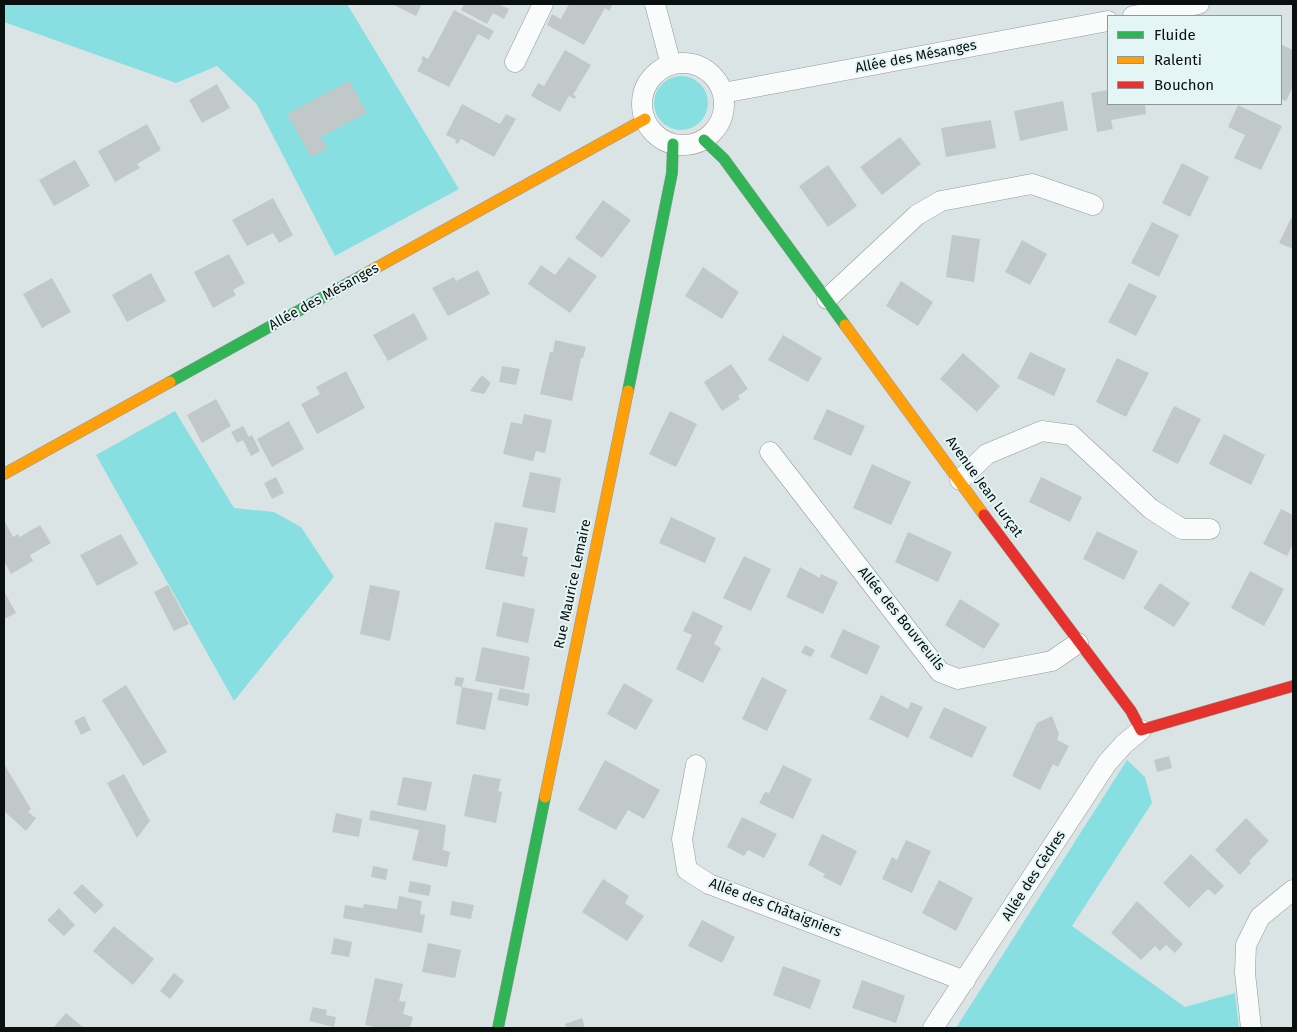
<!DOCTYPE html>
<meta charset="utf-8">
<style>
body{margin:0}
#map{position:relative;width:1297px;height:1032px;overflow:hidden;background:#dbe4e4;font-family:"Fira Sans",sans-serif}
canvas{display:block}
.frame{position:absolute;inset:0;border:5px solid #0a0f0f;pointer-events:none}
.legend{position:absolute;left:1107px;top:15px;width:175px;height:90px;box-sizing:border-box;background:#e4f5f5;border:1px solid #8d9999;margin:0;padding:6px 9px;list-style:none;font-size:15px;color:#0a0f0f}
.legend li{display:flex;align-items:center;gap:10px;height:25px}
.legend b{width:25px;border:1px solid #8d9999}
</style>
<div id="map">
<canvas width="1297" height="1032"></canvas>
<div class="frame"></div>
<ul class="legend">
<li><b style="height:6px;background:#30b455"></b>Fluide</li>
<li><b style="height:6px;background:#ff9f0a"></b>Ralenti</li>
<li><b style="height:6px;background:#e5322d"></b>Bouchon</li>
</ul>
</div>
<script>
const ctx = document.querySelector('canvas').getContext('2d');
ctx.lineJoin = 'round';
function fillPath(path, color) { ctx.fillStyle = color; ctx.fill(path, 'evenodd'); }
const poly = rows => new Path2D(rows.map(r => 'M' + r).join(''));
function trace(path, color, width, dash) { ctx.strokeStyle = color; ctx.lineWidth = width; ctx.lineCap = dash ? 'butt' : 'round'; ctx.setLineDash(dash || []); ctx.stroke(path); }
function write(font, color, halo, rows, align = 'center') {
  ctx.font = font + ' "Fira Sans",sans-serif'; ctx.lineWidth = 4; ctx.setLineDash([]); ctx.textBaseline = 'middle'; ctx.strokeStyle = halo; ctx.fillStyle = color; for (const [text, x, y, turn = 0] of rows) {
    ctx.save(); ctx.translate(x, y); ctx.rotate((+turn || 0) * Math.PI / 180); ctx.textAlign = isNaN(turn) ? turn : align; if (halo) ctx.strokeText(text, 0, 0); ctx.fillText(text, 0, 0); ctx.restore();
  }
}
const green = poly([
 [4,4,347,4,459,189,335,256,256,103,217,66,176,83,4,22],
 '654 103a27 27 0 1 1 54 0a27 27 0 1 1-54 0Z',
 [175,411,234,508,274,512,301,527,334,577,234,701,96,455],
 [1127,760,1145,777,1152,803,1072,926,1185,1007,1235,993,1239,1028,956,1028]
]);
const building = poly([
 [392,4,422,4,416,16],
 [464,4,498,4,509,9,504,19,493,13,487,24,461,10],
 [569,4,613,4,609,11,605,8,584,45,547,25,552,14,561,19],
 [454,10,494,31,489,40,478,34,449,87,417,71,423,60,421,59,423,56,428,59],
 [1282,45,1293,50,1293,87,1286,101,1281,99],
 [565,50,591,65,573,95,576,96,575,99,569,96,560,112,531,96,538,83,544,86],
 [349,81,367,113,320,137,328,148,311,157,287,114],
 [217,84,230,108,202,123,189,100],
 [1108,90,1108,104,1145,104,1146,114,1111,120,1113,129,1097,132,1091,93],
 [1063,101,1068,130,1020,141,1014,111],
 [462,104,500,124,506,114,516,119,494,157,461,139,458,144,455,142,456,140,446,135],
 [1238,105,1282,126,1261,170,1234,158,1245,135,1228,127],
 [991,120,996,148,946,157,941,128],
 [147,124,161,150,137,164,140,168,115,182,98,151],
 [900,137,921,164,882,195,860,167],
 [75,160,90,186,54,206,39,180],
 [1182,163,1209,177,1190,217,1162,203],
 [828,165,857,206,828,227,799,186],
 [273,198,293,235,279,243,273,233,247,246,232,220],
 [603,200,631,220,602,258,575,238],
 [1291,218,1293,219,1293,249,1279,243],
 [1152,222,1179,235,1159,277,1131,263],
 [952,235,980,239,974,282,946,277],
 [1022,240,1047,254,1030,285,1005,272],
 [229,254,245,283,233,290,236,295,213,308,194,272],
 [569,257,597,276,570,313,528,284,541,265,555,275],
 [703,267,739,292,722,319,685,296],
 [478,270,490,294,448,316,432,288,454,277,456,281],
 [151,273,166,301,127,322,112,295],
 [52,278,71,312,42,328,23,294],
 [901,281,933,302,918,326,886,306],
 [1129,283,1157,296,1136,336,1108,322],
 [414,313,428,339,388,361,373,335],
 [783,335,822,358,808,382,768,360],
 [555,340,586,347,583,358,581,358,572,401,540,394,550,352,553,352],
 [1030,352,1066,369,1054,396,1017,378],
 [963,353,1000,386,977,412,940,379],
 [1117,358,1149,373,1126,417,1096,402],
 [731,364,748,389,738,396,740,399,722,411,704,382],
 [502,366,520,369,516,385,499,382],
 [346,371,365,408,317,434,301,404,320,394,316,387],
 [482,375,491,383,484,394,470,391],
 [216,399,231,426,202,443,187,415],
 [1174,406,1201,419,1178,464,1152,451],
 [827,409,865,426,851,456,813,439],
 [670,411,697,424,676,467,649,454],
 [524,414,552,420,545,453,536,451,533,461,503,454,511,422,522,424],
 [289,421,304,449,272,467,257,439],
 [243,426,249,437,252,435,260,451,251,456,243,440,237,443,231,432],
 [1224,434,1265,455,1251,485,1209,464],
 [872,464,911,482,891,525,853,508],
 [530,472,561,478,555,513,522,507],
 [276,477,284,493,272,499,264,483],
 [1041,477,1082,497,1070,522,1029,502],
 [1281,509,1293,515,1293,544,1287,556,1263,544],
 [671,517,716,538,705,563,659,543],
 [4,520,13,537,18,534,20,537,40,525,51,543,30,555,33,561,11,574,4,561],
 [495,522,528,528,522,556,528,557,524,577,485,569],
 [1097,531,1138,551,1124,580,1083,559],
 [908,532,952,552,938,582,895,562],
 [121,534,138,564,97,586,80,555],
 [744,556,771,569,751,611,723,598],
 [800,567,820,578,821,574,838,582,823,614,786,597],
 [1250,571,1284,589,1264,626,1231,608],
 [1160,583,1190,603,1174,627,1143,608],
 [168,585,189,624,174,631,154,592],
 [370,585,400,591,390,641,360,634],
 [4,591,16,613,4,619],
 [960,599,1000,624,984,649,945,625],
 [503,602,535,609,528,643,496,636],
 [693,611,723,626,714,644,721,648,703,683,676,669,692,635,683,631],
 [843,629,880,646,867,675,830,657],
 [805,645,815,650,811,657,801,653],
 [482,647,530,657,524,690,475,681],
 [456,677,464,678,462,687,454,685],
 [762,677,787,690,767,731,742,719],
 [624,683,653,700,636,730,607,714],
 [126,685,167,752,143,766,102,700],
 [462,687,493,693,485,730,456,724],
 [500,688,530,694,528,706,497,700],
 [881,695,908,709,911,702,923,707,908,738,869,719],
 [944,707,987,727,972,758,929,738],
 [84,716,91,730,81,735,74,721],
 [1052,716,1059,734,1057,740,1069,746,1058,767,1053,764,1040,790,1012,776,1037,723],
 [1169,756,1172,768,1157,772,1154,760],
 [605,760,660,790,644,819,628,810,616,830,578,810],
 [4,764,31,809,28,812,36,818,26,831,4,811],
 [783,765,812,779,793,819,759,803,765,792,769,793],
 [124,774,150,821,137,838,107,783],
 [473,774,501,779,498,791,502,792,496,823,464,816],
 [403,777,432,782,426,811,397,805],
 [371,810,446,825,443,850,450,852,447,867,412,860,419,830,369,820],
 [336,813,362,819,359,837,332,832],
 [742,817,777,834,764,858,748,850,744,856,727,847],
 [1246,818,1269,841,1249,861,1251,863,1240,875,1215,850],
 [822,834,857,851,841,886,823,877,825,874,808,865],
 [906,840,931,851,912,893,882,879,892,857,897,860],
 [1191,854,1224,886,1215,895,1208,889,1189,908,1163,883],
 [373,866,388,869,386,880,371,877],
 [603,879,629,896,625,903,644,916,627,941,582,912],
 [939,880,973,898,956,931,922,913],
 [410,881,431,885,429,896,408,892],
 [82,884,104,905,95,914,73,893],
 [399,896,422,901,420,914,425,915,422,933,343,918,345,905,363,908,364,904,397,909],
 [452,901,474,905,471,919,450,915],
 [1137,901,1183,944,1175,953,1166,945,1160,951,1155,946,1141,960,1111,933],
 [59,908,75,925,64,936,47,920],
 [702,920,735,937,722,963,688,946],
 [114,926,154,959,133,985,93,951],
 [334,938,352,942,349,957,331,954],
 [428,943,461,950,455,978,422,972],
 [783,966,821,980,810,1009,773,995],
 [174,973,184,981,170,999,160,991],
 [375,978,403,984,399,1001,406,1002,403,1014,413,1017,410,1028,379,1028,365,1025],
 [862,980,905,996,896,1023,852,1008],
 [313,1007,327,1010,326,1015,336,1017,334,1027,309,1021],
 [66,1013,84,1028,53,1028],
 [582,1018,585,1028,566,1028,565,1024]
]);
const street = poly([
 [655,4,671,65],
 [1133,16,1199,4],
 [515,62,543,4],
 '642 104a41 41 0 1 1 82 0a41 41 0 1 1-82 0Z',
 [723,93,1108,21],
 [827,299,917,215,941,201,1032,184,1093,205],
 [770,452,940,672,958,679,1052,661,1078,643],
 [960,480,987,454,1042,431,1071,435,1151,509,1182,529,1210,529],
 [696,765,682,839,687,870,709,884,965,981],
 [933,1028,1107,763,1124,744,1141,730],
 [1251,1028,1245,973,1246,945,1260,917,1293,890]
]);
const fast = poly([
 [704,140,724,159,845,325],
 [170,382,363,275],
 [628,391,672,173,673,144],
 [498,1028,545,797]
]);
const slow = poly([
 [363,275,645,119],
 [845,325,984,515],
 [4,474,170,382],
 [545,797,628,391]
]);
const jam = poly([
 [984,515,1131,711,1141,730,1293,686]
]);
const streetNames = [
 ["Allée des Mésanges",916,57,-11],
 ["Allée des Mésanges",324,297,-29],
 ["Avenue Jean Lurçat",984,487,54],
 ["Rue Maurice Lemaire",573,584,-78],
 ["Allée des Bouvreuils",901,619,51],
 ["Allée des Cèdres",1034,876,-57],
 ["Allée des Châtaigniers",775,908,21]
];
fillPath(green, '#88dfe2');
fillPath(building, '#c1c8c8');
trace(street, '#939a9a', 21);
trace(fast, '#939a9a', 12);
trace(slow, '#939a9a', 12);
trace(jam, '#939a9a', 12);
trace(street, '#fafbfb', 20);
trace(fast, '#30b455', 11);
trace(slow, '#ff9f0a', 11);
trace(jam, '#e5322d', 11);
write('14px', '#0a0f0f', '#e4f5f5', streetNames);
</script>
